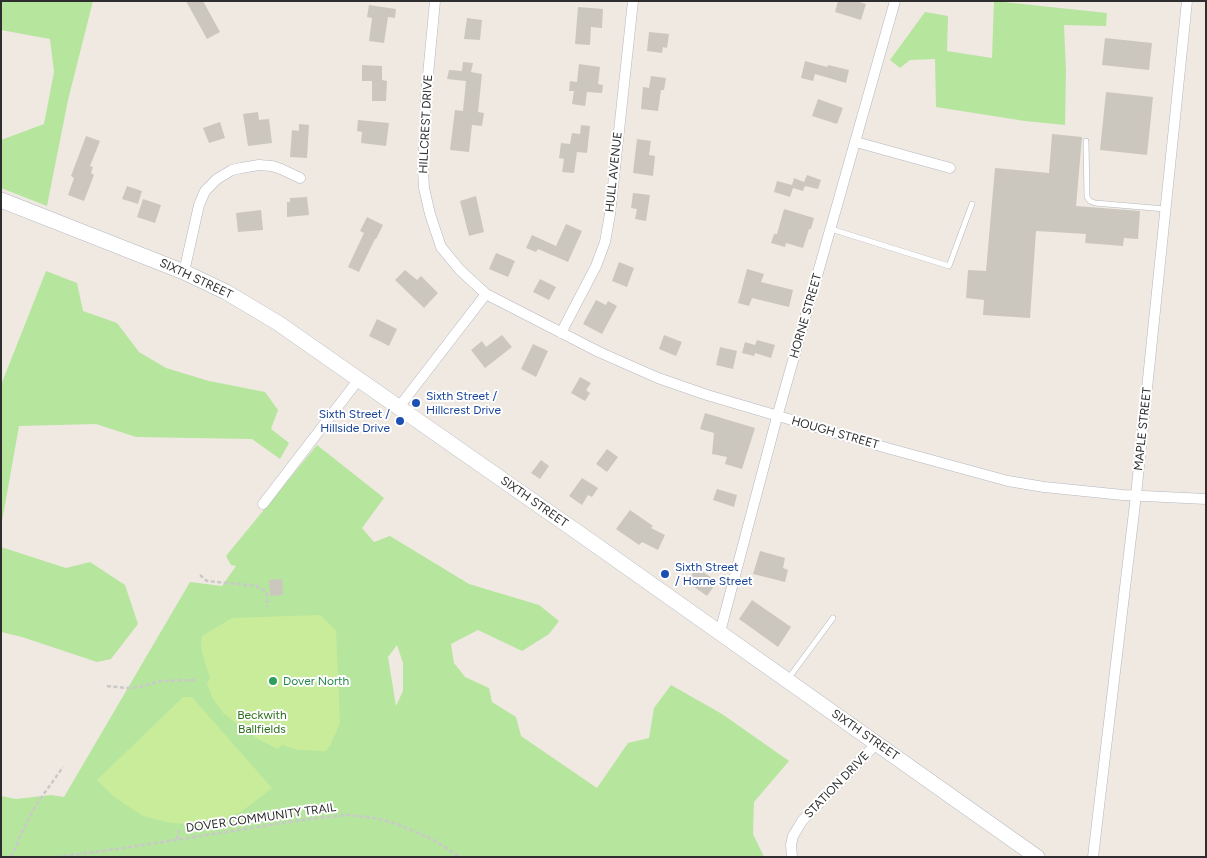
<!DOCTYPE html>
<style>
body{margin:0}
#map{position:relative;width:1207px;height:858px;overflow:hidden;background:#efe9e1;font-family:Figtree,sans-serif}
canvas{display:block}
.frame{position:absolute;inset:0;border:2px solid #2e2e2e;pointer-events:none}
</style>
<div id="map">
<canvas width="1207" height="858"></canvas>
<div class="frame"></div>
</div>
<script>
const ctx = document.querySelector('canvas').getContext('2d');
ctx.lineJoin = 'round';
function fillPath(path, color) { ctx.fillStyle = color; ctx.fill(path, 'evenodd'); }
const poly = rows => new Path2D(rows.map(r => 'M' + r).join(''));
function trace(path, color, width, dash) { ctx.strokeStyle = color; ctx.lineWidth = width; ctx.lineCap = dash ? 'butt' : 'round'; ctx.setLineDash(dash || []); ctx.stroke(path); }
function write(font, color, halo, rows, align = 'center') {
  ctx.font = font + ' Figtree,sans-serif'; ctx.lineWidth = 4; ctx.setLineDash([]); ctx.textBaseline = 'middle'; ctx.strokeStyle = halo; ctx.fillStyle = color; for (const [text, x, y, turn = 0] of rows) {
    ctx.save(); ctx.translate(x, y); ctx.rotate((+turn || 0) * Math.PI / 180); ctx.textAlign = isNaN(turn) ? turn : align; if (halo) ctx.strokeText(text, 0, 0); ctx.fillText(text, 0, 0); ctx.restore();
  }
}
const green = poly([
 [1,1,93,1,68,100,47,206,1,188,1,140,44,124,54,72,50,39,1,30],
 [994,1,1107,13,1106,26,1064,25,1066,71,1065,125,1025,121,936,107,935,59,910,60,900,68,890,60,925,12,948,16,947,51,992,58],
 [46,271,77,283,83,311,117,323,139,352,166,368,209,381,265,392,278,410,271,429,289,443,280,459,252,439,136,437,96,424,19,426,1,527,1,385],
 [317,445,384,498,362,528,374,542,390,536,469,584,539,605,559,621,549,634,522,651,478,630,451,644,454,663,465,677,489,688,492,702,516,717,521,736,597,788,628,743,649,738,654,708,671,685,722,714,789,761,754,802,753,834,764,857,1,857,1,796,16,799,51,795,64,797,190,582,222,586,236,566,231,565,226,556],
 [397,645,403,663,403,691,396,706,388,657],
 [1,547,66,568,90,562,125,585,138,624,111,659,97,662,22,637,1,632]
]);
const pitch = poly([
 [320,615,336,630,340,723,330,746,326,751,298,750,282,745,278,749,259,740,241,727,223,713,212,697,207,684,210,678,203,656,201,645,202,636,232,618],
 [183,697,192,697,272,788,241,812,220,820,194,825,166,822,143,816,114,797,97,780]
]);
const building = poly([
 [186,1,203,1,220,32,207,39],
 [838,1,856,1,866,4,861,20,835,12],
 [369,5,396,9,395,18,388,17,384,43,369,41,372,18,367,17],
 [578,7,603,9,602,28,591,27,590,45,575,44],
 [467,18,482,20,480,40,464,39],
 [649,32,669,34,667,48,663,47,662,53,647,51],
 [1105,38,1152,43,1149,70,1102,65],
 [805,61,827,67,828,65,849,70,846,83,815,74,813,81,801,78],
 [463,62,473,63,471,72,482,74,478,112,484,113,482,126,472,125,469,152,450,150,455,110,463,111,466,81,447,79,449,70,462,71],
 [579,64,600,67,598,84,603,85,602,93,587,92,585,106,572,104,574,91,569,91,570,81,577,82],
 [362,65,382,66,382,80,387,81,386,101,372,101,372,81,362,81],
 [651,76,666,78,664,90,661,90,658,111,641,109,643,87,649,88],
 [1106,92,1153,97,1147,155,1100,150],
 [818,99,843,108,837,124,812,116],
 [258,112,259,120,269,119,272,143,248,146,243,114],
 [358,120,389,123,386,146,361,143,362,132,357,131],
 [220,122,225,138,209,143,203,128],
 [299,124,309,125,307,158,290,157,292,130,299,131],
 [581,125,590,126,587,153,577,152,574,173,562,172,564,159,559,158,561,143,570,144,572,133,580,134],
 [1052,134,1082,137,1076,206,1140,211,1138,239,1124,238,1123,246,1085,243,1086,234,1036,231,1030,318,983,315,984,300,966,298,968,270,986,271,995,168,1049,173],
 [86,136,100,141,90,166,93,167,91,173,94,175,84,201,68,195,74,178,71,176],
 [637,139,651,141,649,155,655,156,653,176,633,173],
 [807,175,821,180,818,189,805,186,803,191,793,188,790,197,774,192,777,181,792,185,794,178,804,182],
 [127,186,142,191,138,204,122,199],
 [633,193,650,195,646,221,635,219,637,209,631,208],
 [476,196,484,232,469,236,460,201],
 [307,197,309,215,287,217,287,202,290,202,290,198],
 [143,199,161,205,155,223,137,217],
 [784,209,814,218,811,229,809,229,803,248,786,243,785,247,771,243,774,234,777,234],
 [261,210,263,230,238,232,236,213],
 [367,217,383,225,376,239,375,239,359,272,348,267,364,233,360,231],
 [566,224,582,231,568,262,538,249,536,252,526,248,532,235,556,246],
 [496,253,515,261,508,277,489,269],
 [619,262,634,268,627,287,612,281],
 [747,269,764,274,761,282,793,290,789,307,752,298,749,306,738,303],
 [405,270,417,280,421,276,438,293,424,308,395,280],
 [540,279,556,287,549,300,533,292],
 [596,300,606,305,608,301,617,306,602,334,583,324],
 [377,319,397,329,389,346,369,336],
 [502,335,512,347,485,368,471,350,482,341,486,347],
 [664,335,682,342,676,356,659,349],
 [757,340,775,345,771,358,755,353,754,356,742,353,745,342,755,345],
 [533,344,548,351,536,377,521,369],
 [720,347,737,351,733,369,716,365],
 [580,377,591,383,586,390,590,393,585,401,571,393],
 [705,413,755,428,742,469,725,464,727,457,712,454,714,433,700,429],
 [607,449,618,457,607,472,596,464],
 [541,460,549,466,540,479,531,473],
 [582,478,598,488,592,497,588,495,582,505,569,496],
 [717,489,737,495,734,507,713,500],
 [630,510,653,526,651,528,665,535,658,550,642,542,639,545,616,529],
 [760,551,785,558,783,568,788,570,785,582,753,574],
 [697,567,717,582,707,596,690,584,693,580,689,578],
 [282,579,283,595,270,596,269,580],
 [752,600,791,627,778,647,739,619]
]);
const path = poly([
 [200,575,207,581,257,586,260,589,266,591,268,607],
 [107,686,127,688,139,687,161,681,197,680],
 [177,839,179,830],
 [11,857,15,849,20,836,36,805,63,767],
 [57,857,117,849,309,819,347,815,375,818,397,824,434,840,460,857]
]);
const lane = poly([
 [1086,141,1087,197,1090,201,1095,203,1165,209],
 [831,229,949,266,972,204],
 [788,679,833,618]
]);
const street = poly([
 [435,1,426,96,423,169,424,188,430,214,441,247,460,270,486,294,599,352,658,378,707,395,887,448,1008,481,1044,487,1123,495,1206,499],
 [856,142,950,168],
 [184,272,199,205,205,191,217,179,232,170,241,168,259,165,272,166,281,169,300,178],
 [561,333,596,266,605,242,610,214,633,1],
 [399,407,486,294],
 [263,504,359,379],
 [720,632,777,417,895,1],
 [792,857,791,845,793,836,802,821,877,743],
 [1093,857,1136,495,1187,1]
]);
const secondary = poly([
 [1,200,184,272,226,292,278,323,593,543,1037,857]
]);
const markers = [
 [416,403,5,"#1a4fb4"],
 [400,421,5,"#1a4fb4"],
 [665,574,5,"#1a4fb4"],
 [273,681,5,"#2e9e5b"]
];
const streetNames = [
 ["HILLCREST DRIVE",426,124,-87],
 ["HULL AVENUE",614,172,-84],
 ["SIXTH STREET",196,279,25],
 ["HORNE STREET",806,316,-74],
 ["MAPLE STREET",1143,429,-84],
 ["HOUGH STREET",835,433,16],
 ["SIXTH STREET",534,502,35],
 ["SIXTH STREET",865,735,35],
 ["STATION DRIVE",837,785,-46],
 ["DOVER COMMUNITY TRAIL",261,818,-8]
];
const transitNames = [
 ["Sixth Street /",426,396],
 ["Hillcrest Drive",426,410],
 ["Sixth Street /",390,414,"right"],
 ["Hillside Drive",390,428,"right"],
 ["Sixth Street",675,567],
 ["/ Horne Street",675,581]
];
const leisureNames = [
 ["Dover North",283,681]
];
const parkNames = [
 ["Beckwith",262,715],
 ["Ballfields",262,729]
];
fillPath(green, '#b6e59e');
fillPath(pitch, '#c9ec9a');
fillPath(building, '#cbc7bf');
trace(lane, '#b4b7c1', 6);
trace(street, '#b4b7c1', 11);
trace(secondary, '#b4b7c1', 16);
trace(path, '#c9c9c9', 2.5, [4, 2.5]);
trace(lane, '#fff', 5);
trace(street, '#fff', 10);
trace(secondary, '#fff', 15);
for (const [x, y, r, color] of markers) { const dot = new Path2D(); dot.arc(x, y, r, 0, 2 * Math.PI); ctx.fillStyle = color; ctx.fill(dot); trace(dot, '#fff', 2); }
write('12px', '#2e2e2e', '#fff', streetNames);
write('12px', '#164399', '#fff', transitNames, 'left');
write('12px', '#27864d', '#fff', leisureNames, 'left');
write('12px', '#2c6e1b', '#fff', parkNames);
</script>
